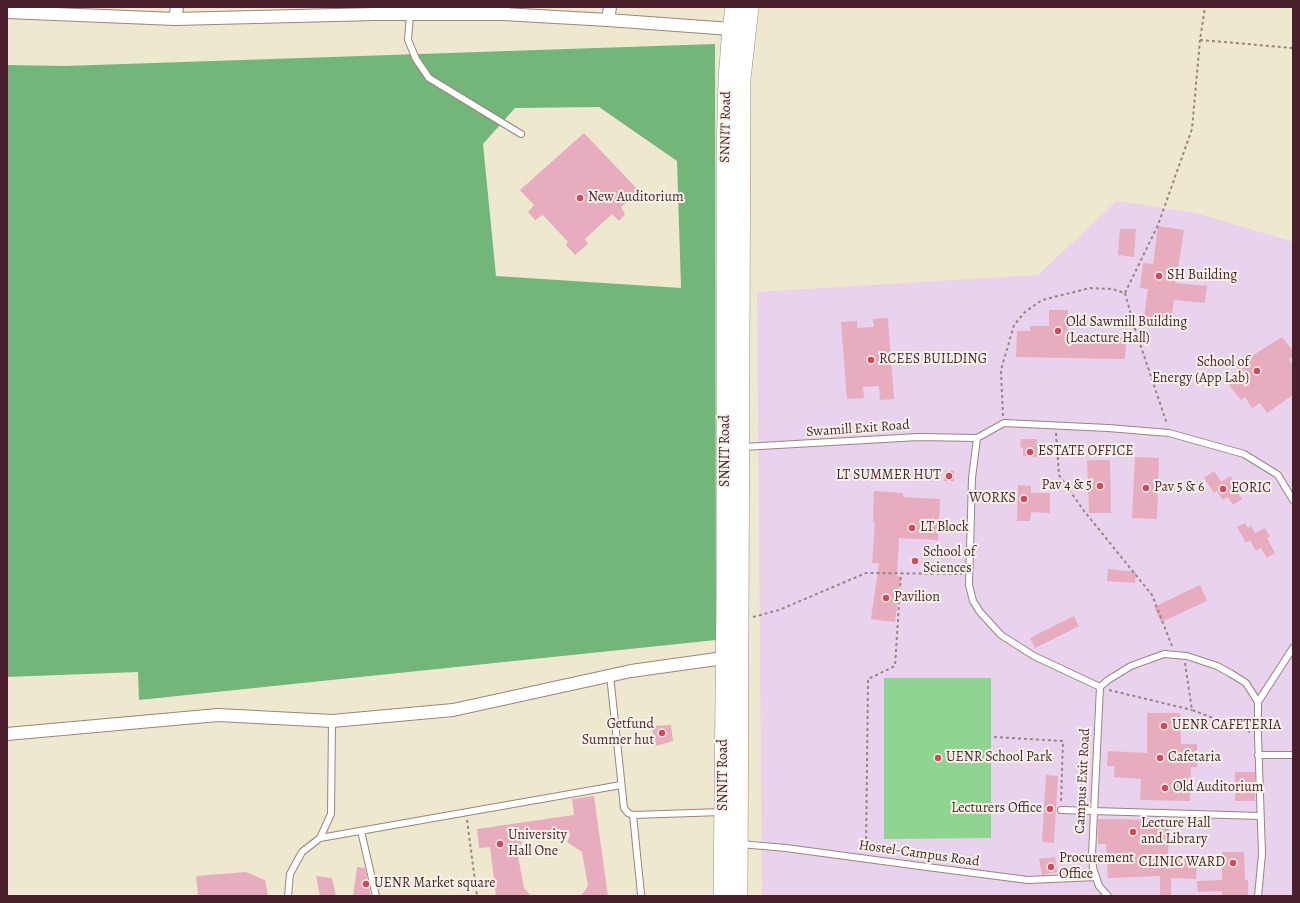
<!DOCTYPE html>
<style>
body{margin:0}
#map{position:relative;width:1300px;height:903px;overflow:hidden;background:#eee8cf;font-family:Alegreya,serif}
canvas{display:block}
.frame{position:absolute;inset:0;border:8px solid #4a1f2b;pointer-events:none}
</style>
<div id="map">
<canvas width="1300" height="903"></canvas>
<div class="frame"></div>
</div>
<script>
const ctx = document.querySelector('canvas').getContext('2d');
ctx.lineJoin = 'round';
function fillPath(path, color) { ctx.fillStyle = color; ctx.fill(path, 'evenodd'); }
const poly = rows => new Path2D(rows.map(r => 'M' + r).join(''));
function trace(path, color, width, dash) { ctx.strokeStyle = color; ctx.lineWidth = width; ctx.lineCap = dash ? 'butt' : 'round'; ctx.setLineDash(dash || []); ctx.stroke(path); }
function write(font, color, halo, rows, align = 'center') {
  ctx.font = font + ' Alegreya,serif'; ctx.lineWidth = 4; ctx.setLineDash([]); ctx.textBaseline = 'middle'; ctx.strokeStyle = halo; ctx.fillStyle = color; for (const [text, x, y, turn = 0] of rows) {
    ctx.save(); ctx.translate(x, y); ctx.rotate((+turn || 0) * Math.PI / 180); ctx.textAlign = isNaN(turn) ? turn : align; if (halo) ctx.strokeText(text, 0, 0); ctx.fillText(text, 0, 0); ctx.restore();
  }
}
const built = poly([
 [1117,201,1196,213,1293,242,1293,896,762,896,757,292,1038,275]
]);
const green = poly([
 [884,678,991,678,991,838,884,839]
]);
const forest = poly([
 [715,44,716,640,139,700,138,672,7,677,7,65,65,66],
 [599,107,677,161,681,288,496,276,483,144,515,108]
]);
const building = poly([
 [584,133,640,192,621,207,625,214,619,221,612,214,585,239,588,244,575,255,566,245,568,242,543,215,535,220,528,212,534,205,520,190],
 [1158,226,1184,230,1176,283,1207,286,1205,303,1174,300,1170,328,1143,324,1148,289,1140,288,1143,263,1153,264],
 [1120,229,1136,229,1134,257,1118,255],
 [1049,310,1068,310,1067,336,1126,337,1125,359,1016,357,1017,331,1030,331,1030,326,1049,326],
 [888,318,894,399,880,400,879,386,863,387,864,398,847,399,841,322,857,321,857,328,874,327,873,319],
 [1282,337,1293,351,1293,356,1289,359,1293,366,1293,395,1267,413,1260,403,1252,408,1245,397,1241,400,1229,385,1244,375,1236,366],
 [1021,439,1037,439,1037,457,1023,456,1023,448,1020,447],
 [1135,457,1159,458,1157,519,1132,518],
 [1087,460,1110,460,1111,513,1089,513],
 [945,471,954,471,954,481,944,481],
 [1214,471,1221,482,1230,476,1237,486,1234,487,1242,499,1233,505,1228,497,1223,500,1217,491,1214,493,1204,478],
 [1018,485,1031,486,1031,493,1050,493,1050,513,1031,512,1030,521,1017,521],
 [874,491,903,493,903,497,940,499,938,540,899,538,897,576,901,577,895,622,871,619,879,563,872,563,875,522,873,522],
 [1245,523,1248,528,1251,526,1255,533,1265,528,1270,536,1267,538,1275,553,1267,558,1261,548,1256,551,1250,540,1246,543,1237,527],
 [1108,569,1136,572,1135,583,1107,581],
 [1200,585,1207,601,1161,622,1154,607],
 [1074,616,1079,626,1035,648,1030,638],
 [1147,713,1180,713,1181,744,1197,744,1197,767,1191,767,1190,801,1140,800,1141,779,1114,777,1115,766,1107,766,1108,751,1147,753],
 [671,725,673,741,656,746,651,726],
 [1235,772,1255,772,1255,801,1235,801],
 [1046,775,1058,776,1054,843,1042,842],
 [594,796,608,896,581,896,588,886,582,852,567,842,571,833,523,841,517,851,524,888,531,896,496,896,490,847,479,848,477,829,574,815,572,799],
 [1098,819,1169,820,1168,858,1197,859,1196,879,1171,878,1171,896,1160,896,1160,876,1108,878,1106,844,1098,844],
 [1222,852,1244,852,1245,880,1248,880,1248,896,1222,896,1222,891,1198,892,1197,881,1222,880],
 [1055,857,1057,872,1042,875,1039,859],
 [357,867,365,868,371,896,353,896],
 [246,872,265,880,268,896,198,896,196,876],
 [316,876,332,878,336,896,320,896]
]);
const path = poly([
 [1200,40,1293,48],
 [1125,293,1158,225,1192,129,1200,40,1205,7],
 [1003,416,1001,370,1014,325,1025,312,1042,300,1090,288,1112,289,1125,293,1134,326,1167,424],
 [1056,433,1059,475,1084,511,1152,595,1172,646],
 [753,617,779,610,866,573,962,574],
 [1185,663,1192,710,1250,732],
 [1109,690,1192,710],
 [994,737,1063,741,1061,803],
 [467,820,477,896],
 [866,851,868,679,895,666,901,573]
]);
const lane = poly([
 [410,14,408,40,416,59,429,78,521,134],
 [977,438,1004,423,1108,428,1169,433,1244,454,1278,475,1293,500],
 [977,438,972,478,969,585,973,601,980,612,1001,635,1034,656,1100,687],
 [743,447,919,437,977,438],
 [610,675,624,808,628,813,633,815,722,812],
 [1100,687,1092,854,1093,868,1099,886,1108,896],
 [1100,687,1108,680,1131,666,1164,654,1175,655,1187,656,1217,666,1230,673,1246,683,1258,702],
 [1258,702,1293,648],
 [1258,755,1293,755],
 [1061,810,1260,816],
 [633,815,641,894],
 [361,831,376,896],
 [320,838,621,785],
 [740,844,786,848,927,867,1028,880,1096,877],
 [288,896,290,874,302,852,320,838,331,814,332,721],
 [1258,896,1262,854,1258,736,1258,702]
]);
const street = poly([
 [504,7,503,14,608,20],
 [610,7,608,20,731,29],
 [7,12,175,19,376,14,503,14],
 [175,19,177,7],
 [7,734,218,715,332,721,453,710,631,671,724,658]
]);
const secondary = poly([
 [722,896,725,596,725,155,727,79,731,29,734,7],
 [739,896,742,79,750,7]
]);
const markers = [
 [580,198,4,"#d1495b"],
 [1159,276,4,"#d1495b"],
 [1058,331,4,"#d1495b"],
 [871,360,4,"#d1495b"],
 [1257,371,4,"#d1495b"],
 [1030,452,4,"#d1495b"],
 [949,476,4,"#d1495b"],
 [1100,486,4,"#d1495b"],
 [1146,488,4,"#d1495b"],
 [1223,489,4,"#d1495b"],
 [1024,499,4,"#d1495b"],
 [912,528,4,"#d1495b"],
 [915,561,4,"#d1495b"],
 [886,598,4,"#d1495b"],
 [1164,726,4,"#d1495b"],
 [662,733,4,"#d1495b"],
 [938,758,4,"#d1495b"],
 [1160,758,4,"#d1495b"],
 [1165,788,4,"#d1495b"],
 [1050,809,4,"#d1495b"],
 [1133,832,4,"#d1495b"],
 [500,844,4,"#d1495b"],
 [1233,863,4,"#d1495b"],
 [1051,867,4,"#d1495b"],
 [366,884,4,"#d1495b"]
];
const streetNames = [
 ["SNNIT Road",726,127,-89],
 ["Swamill Exit Road",858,429,-4],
 ["SNNIT Road",726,451,-90],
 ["SNNIT Road",724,775,-90],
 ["Campus Exit Road",1083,781,-87],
 ["Hostel-Campus Road",919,854,8]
];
const poiNames = [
 ["New Auditorium",588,198],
 ["SH Building",1167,276],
 ["Old Sawmill Building",1066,323],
 ["(Leacture Hall)",1066,339],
 ["RCEES BUILDING",879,360],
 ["School of",1249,363,"right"],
 ["Energy (App Lab)",1249,379,"right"],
 ["ESTATE OFFICE",1038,452],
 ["LT SUMMER HUT",941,476,"right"],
 ["Pav 4 & 5",1092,486,"right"],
 ["Pav 5 & 6",1154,488],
 ["EORIC",1231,489],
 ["WORKS",1016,499,"right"],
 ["LT Block",920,528],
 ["School of",923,553],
 ["Sciences",923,569],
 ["Pavilion",894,598],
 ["Getfund",654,725,"right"],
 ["Summer hut",654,741,"right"],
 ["UENR CAFETERIA",1172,726],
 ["UENR School Park",946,758],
 ["Cafetaria",1168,758],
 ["Old Auditorium",1173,788],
 ["Lecturers Office",1042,809,"right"],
 ["Lecture Hall",1141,824],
 ["and Library",1141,840],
 ["University",508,836],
 ["Hall One",508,852],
 ["Procurement",1059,859],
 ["Office",1059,875],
 ["CLINIC WARD",1225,863,"right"],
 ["UENR Market square",374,884]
];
fillPath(built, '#e8d2ee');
fillPath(green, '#8ed590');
fillPath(forest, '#72b67a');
fillPath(building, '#e7acbe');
trace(lane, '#9c847d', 8);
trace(street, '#9c847d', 14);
trace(secondary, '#9c847d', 18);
trace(path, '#9c847d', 2, [3, 3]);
trace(lane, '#fff', 6);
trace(street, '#fff', 12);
trace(secondary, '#fff', 17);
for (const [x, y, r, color] of markers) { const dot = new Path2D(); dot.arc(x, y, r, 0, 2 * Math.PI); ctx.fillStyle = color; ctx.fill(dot); trace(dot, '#f7f3e8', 1.5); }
write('14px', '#4a1f2b', '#f7f3e8', streetNames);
write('14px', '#4a1f2b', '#f7f3e8', poiNames, 'left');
</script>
